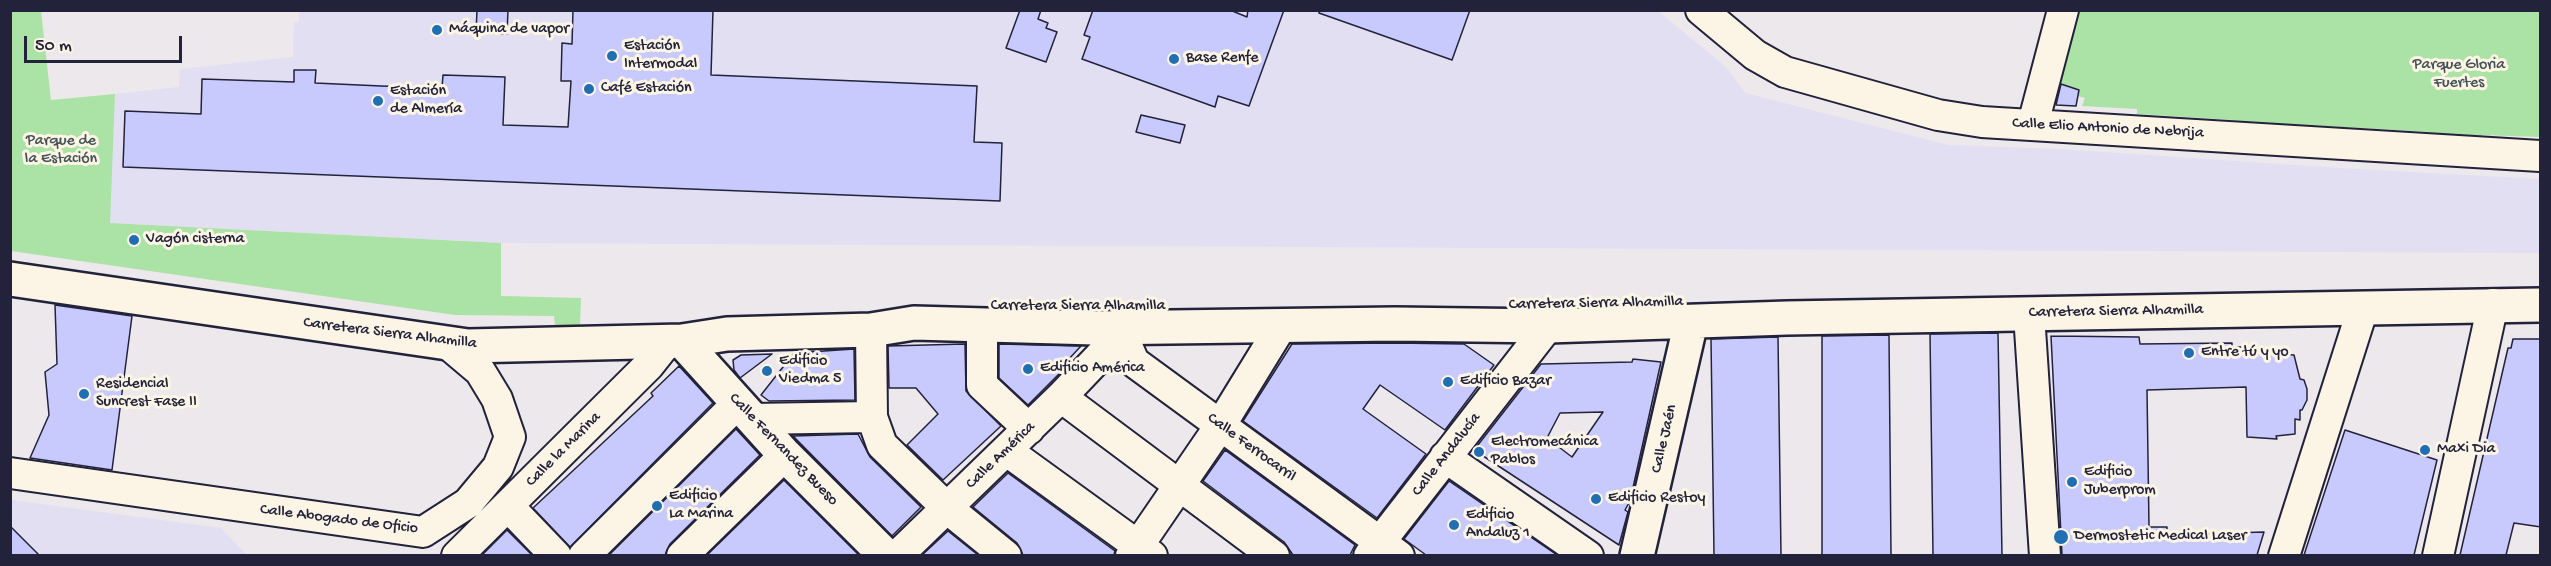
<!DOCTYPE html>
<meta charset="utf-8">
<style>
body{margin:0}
#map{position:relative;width:2551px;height:566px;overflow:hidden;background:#ece8ec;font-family:"Gochi Hand",sans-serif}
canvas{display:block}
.frame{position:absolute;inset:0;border:12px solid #22223b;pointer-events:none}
.scale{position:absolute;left:24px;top:36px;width:158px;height:27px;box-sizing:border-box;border:3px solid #22223b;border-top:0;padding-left:8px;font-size:18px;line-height:21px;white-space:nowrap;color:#22223b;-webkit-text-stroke:4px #fcf5e5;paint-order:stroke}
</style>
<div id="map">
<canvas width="2551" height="566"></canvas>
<div class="frame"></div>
<div class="scale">50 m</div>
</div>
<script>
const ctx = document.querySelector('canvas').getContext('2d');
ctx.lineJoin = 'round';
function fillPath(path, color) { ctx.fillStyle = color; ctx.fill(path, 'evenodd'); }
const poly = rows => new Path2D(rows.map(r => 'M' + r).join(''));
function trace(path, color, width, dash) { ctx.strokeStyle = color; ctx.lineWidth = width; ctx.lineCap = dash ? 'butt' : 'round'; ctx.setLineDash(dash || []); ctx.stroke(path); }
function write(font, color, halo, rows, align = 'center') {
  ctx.font = font + ' "Gochi Hand",sans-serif'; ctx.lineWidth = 6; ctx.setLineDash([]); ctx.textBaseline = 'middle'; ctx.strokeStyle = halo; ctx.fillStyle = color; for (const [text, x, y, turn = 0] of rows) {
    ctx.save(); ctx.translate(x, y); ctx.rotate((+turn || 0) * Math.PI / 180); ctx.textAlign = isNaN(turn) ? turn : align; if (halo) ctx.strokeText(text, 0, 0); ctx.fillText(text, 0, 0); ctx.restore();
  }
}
const built = poly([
 [299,10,1658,11,1726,67,1745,93,1948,145,2059,149,2338,168,2540,179,2540,253,501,243,109,223,115,94,179,87,180,69,293,57,294,23,299,22],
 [11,500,221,528,247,555,11,556]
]);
const green = poly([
 [11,10,41,11,51,100,115,94,110,223,501,243,501,296,581,298,580,326,555,325,554,316,455,315,11,251],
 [2075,11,2540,11,2540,137,2482,135,2481,141,2431,138,2430,132,2288,124,2288,130,2234,127,2233,120,2137,114,2137,109,2082,106,2085,98,2078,96,2079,90,2050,80]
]);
const building = poly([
 [477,10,508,10,507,34,476,33,477,10],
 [573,10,713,10,711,75,977,86,974,142,1002,143,1000,201,123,167,125,111,201,114,202,79,294,82,294,70,316,70,315,83,381,86,442,88,443,75,505,77,503,125,568,127,571,81,561,81,562,43,572,44,573,10],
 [1020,10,1041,10,1038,19,1048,23,1046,28,1057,32,1046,62,1006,48,1020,10],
 [1093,10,1230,10,1247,17,1248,10,1284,10,1249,106,1218,96,1215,107,1082,59,1090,37,1084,35,1093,10],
 [1319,10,1470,10,1452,60,1319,13,1319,10],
 [2061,84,2079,90,2076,106,2056,105,2061,84],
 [1141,115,1185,125,1180,143,1136,132,1141,115],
 [55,305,132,316,112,470,30,458,49,415,45,372,57,364,55,305],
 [1998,333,2002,555,1933,555,1930,334,1998,333],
 [1889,335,1891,555,1822,555,1822,336,1889,335],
 [2051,336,2139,337,2140,344,2232,343,2232,347,2245,347,2245,352,2275,351,2275,354,2294,355,2300,379,2304,380,2307,389,2307,400,2302,410,2300,410,2300,420,2295,419,2295,434,2276,436,2277,439,2247,437,2246,387,2147,390,2149,527,2167,527,2167,535,2264,532,2257,555,2062,555,2051,336],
 [1778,337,1781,555,1714,555,1711,339,1778,337],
 [2513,339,2540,339,2541,527,2514,523,2506,555,2460,555,2508,348,2511,348,2513,339],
 [1395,343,1464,344,1494,365,1445,430,1380,385,1363,409,1426,454,1377,518,1243,421,1292,344,1395,343],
 [965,344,966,391,1001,426,943,480,907,445,938,414,916,388,889,388,888,346,965,344],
 [999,344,1081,346,1068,360,1070,363,1028,405,999,378,999,344],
 [854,349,855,400,769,401,761,395,794,353,854,349],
 [772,354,740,378,734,370,733,360,741,355,772,354],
 [1633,359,1661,362,1630,501,1625,510,1628,512,1619,545,1474,450,1541,364,1632,362,1633,359],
 [1603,412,1572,457,1547,438,1560,413,1603,412],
 [679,366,713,403,570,547,533,508,653,396,651,393,679,366],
 [736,429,760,455,670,544,665,555,609,555,736,429],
 [2345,430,2437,460,2414,555,2304,555,2345,430],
 [858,434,870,457,921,507,892,536,793,436,858,434],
 [1225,450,1355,545,1350,555,1293,555,1284,542,1203,481,1225,450],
 [1008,473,1115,551,1114,555,1023,555,1017,543,973,507,1008,473],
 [784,480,859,555,707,555,784,480],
 [1449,481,1557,555,1426,555,1404,539,1449,481],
 [10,526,39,555,10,555,10,526],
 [507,530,532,555,482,555,507,530],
 [948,531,978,555,922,555,948,531]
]);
const minor = poly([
 [1701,10,1755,55,1785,72,1938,115,1982,122,2540,156],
 [2033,124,2063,10],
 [2029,314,2045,556],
 [1119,328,1134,362,1399,556],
 [871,330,872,417,882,445,947,508,1006,556],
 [982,338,982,385,1029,429],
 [1061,397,1274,556],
 [752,419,872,417],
 [1007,451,1152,556],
 [1445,457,1588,556],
 [10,473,423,532,468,503,498,467,510,437,497,399,480,371,448,344],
 [508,506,556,556],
 [457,556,649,365,668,341],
 [584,556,737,404],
 [682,556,785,455],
 [897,556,1061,397,1102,354,1119,328],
 [1131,556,1220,426,1282,325],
 [1369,556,1548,326],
 [2284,556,2363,308],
 [2438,556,2493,304]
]);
const major = poly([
 [10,279,468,346,682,341,727,334,871,330,914,323,1095,328,1395,324,1548,326,1787,318,2540,305],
 [682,341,785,455,886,556],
 [1637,556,1691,322]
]);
const markers = [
 [437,30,6,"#1f6fb2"],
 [612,56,6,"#1f6fb2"],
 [1174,59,6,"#1f6fb2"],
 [589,89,6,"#1f6fb2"],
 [378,101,6,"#1f6fb2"],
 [134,240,6,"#1f6fb2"],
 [2189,353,6,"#1f6fb2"],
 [1028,369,6,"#1f6fb2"],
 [767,371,6,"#1f6fb2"],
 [1448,382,6,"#1f6fb2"],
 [84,394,6,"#1f6fb2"],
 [2425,450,6,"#1f6fb2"],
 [1479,452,6,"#1f6fb2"],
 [2072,482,6,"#1f6fb2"],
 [1596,499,6,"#1f6fb2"],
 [657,506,6,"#1f6fb2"],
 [1454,525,6,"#1f6fb2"],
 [2061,537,8,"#1f6fb2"]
];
const poiNames = [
 ["Máquina de vapor",449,30],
 ["Estación",624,47],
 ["Intermodal",624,65],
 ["Base Renfe",1186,59],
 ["Café Estación",601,89],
 ["Estación",390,92],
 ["de Almería",390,110],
 ["Vagón cisterna",146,240],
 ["Entre tú y yo",2201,353],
 ["Edificio",779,362],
 ["Viedma 5",779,380],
 ["Edificio América",1040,369],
 ["Edificio Bazar",1460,382],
 ["Residencial",96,385],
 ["Suncrest Fase II",96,403],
 ["Electromecánica",1491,443],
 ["Pablos",1491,461],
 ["Maxi Dia",2437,450],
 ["Edificio",2084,473],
 ["Juberprom",2084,491],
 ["Edificio",669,497],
 ["La Marina",669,515],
 ["Edificio Restoy",1608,499],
 ["Edificio",1466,516],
 ["Andaluz 1",1466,534],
 ["Dermostetic Medical Laser",2074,537]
];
const parkNames = [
 ["Parque Gloria",2459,66],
 ["Fuertes",2459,84],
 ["Parque de",61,142],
 ["la Estación",61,160]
];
const streetNames = [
 ["Calle Elio Antonio de Nebrija",2108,129,3],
 ["Carretera Sierra Alhamilla",1596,304,-1],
 ["Carretera Sierra Alhamilla",1078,307],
 ["Carretera Sierra Alhamilla",2116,312,-1],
 ["Carretera Sierra Alhamilla",390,334,7],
 ["Calle Jaén",1665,439,-77],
 ["Calle Ferrocarril",1251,448,36],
 ["Calle la Marina",564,450,-45],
 ["Calle Fernandez Bueso",783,450,46],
 ["Calle Andalucía",1447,455,-52],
 ["Calle América",1001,456,-44],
 ["Calle Abogado de Oficio",339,520,7]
];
fillPath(built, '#e1dff1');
fillPath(green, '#abe2a5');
fillPath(building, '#c8cafd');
trace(building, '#22223b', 1.5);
trace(minor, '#22223b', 34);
trace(major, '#22223b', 38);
trace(minor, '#fcf5e5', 30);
trace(major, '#fcf5e5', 33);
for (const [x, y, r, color] of markers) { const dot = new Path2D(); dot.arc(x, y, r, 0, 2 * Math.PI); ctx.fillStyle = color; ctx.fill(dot); trace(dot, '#fcf5e5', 2); }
write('16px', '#22223b', '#fcf5e5', poiNames, 'left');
write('16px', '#445256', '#fcf5e5', parkNames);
write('16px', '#22223b', '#fcf5e5', streetNames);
</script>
